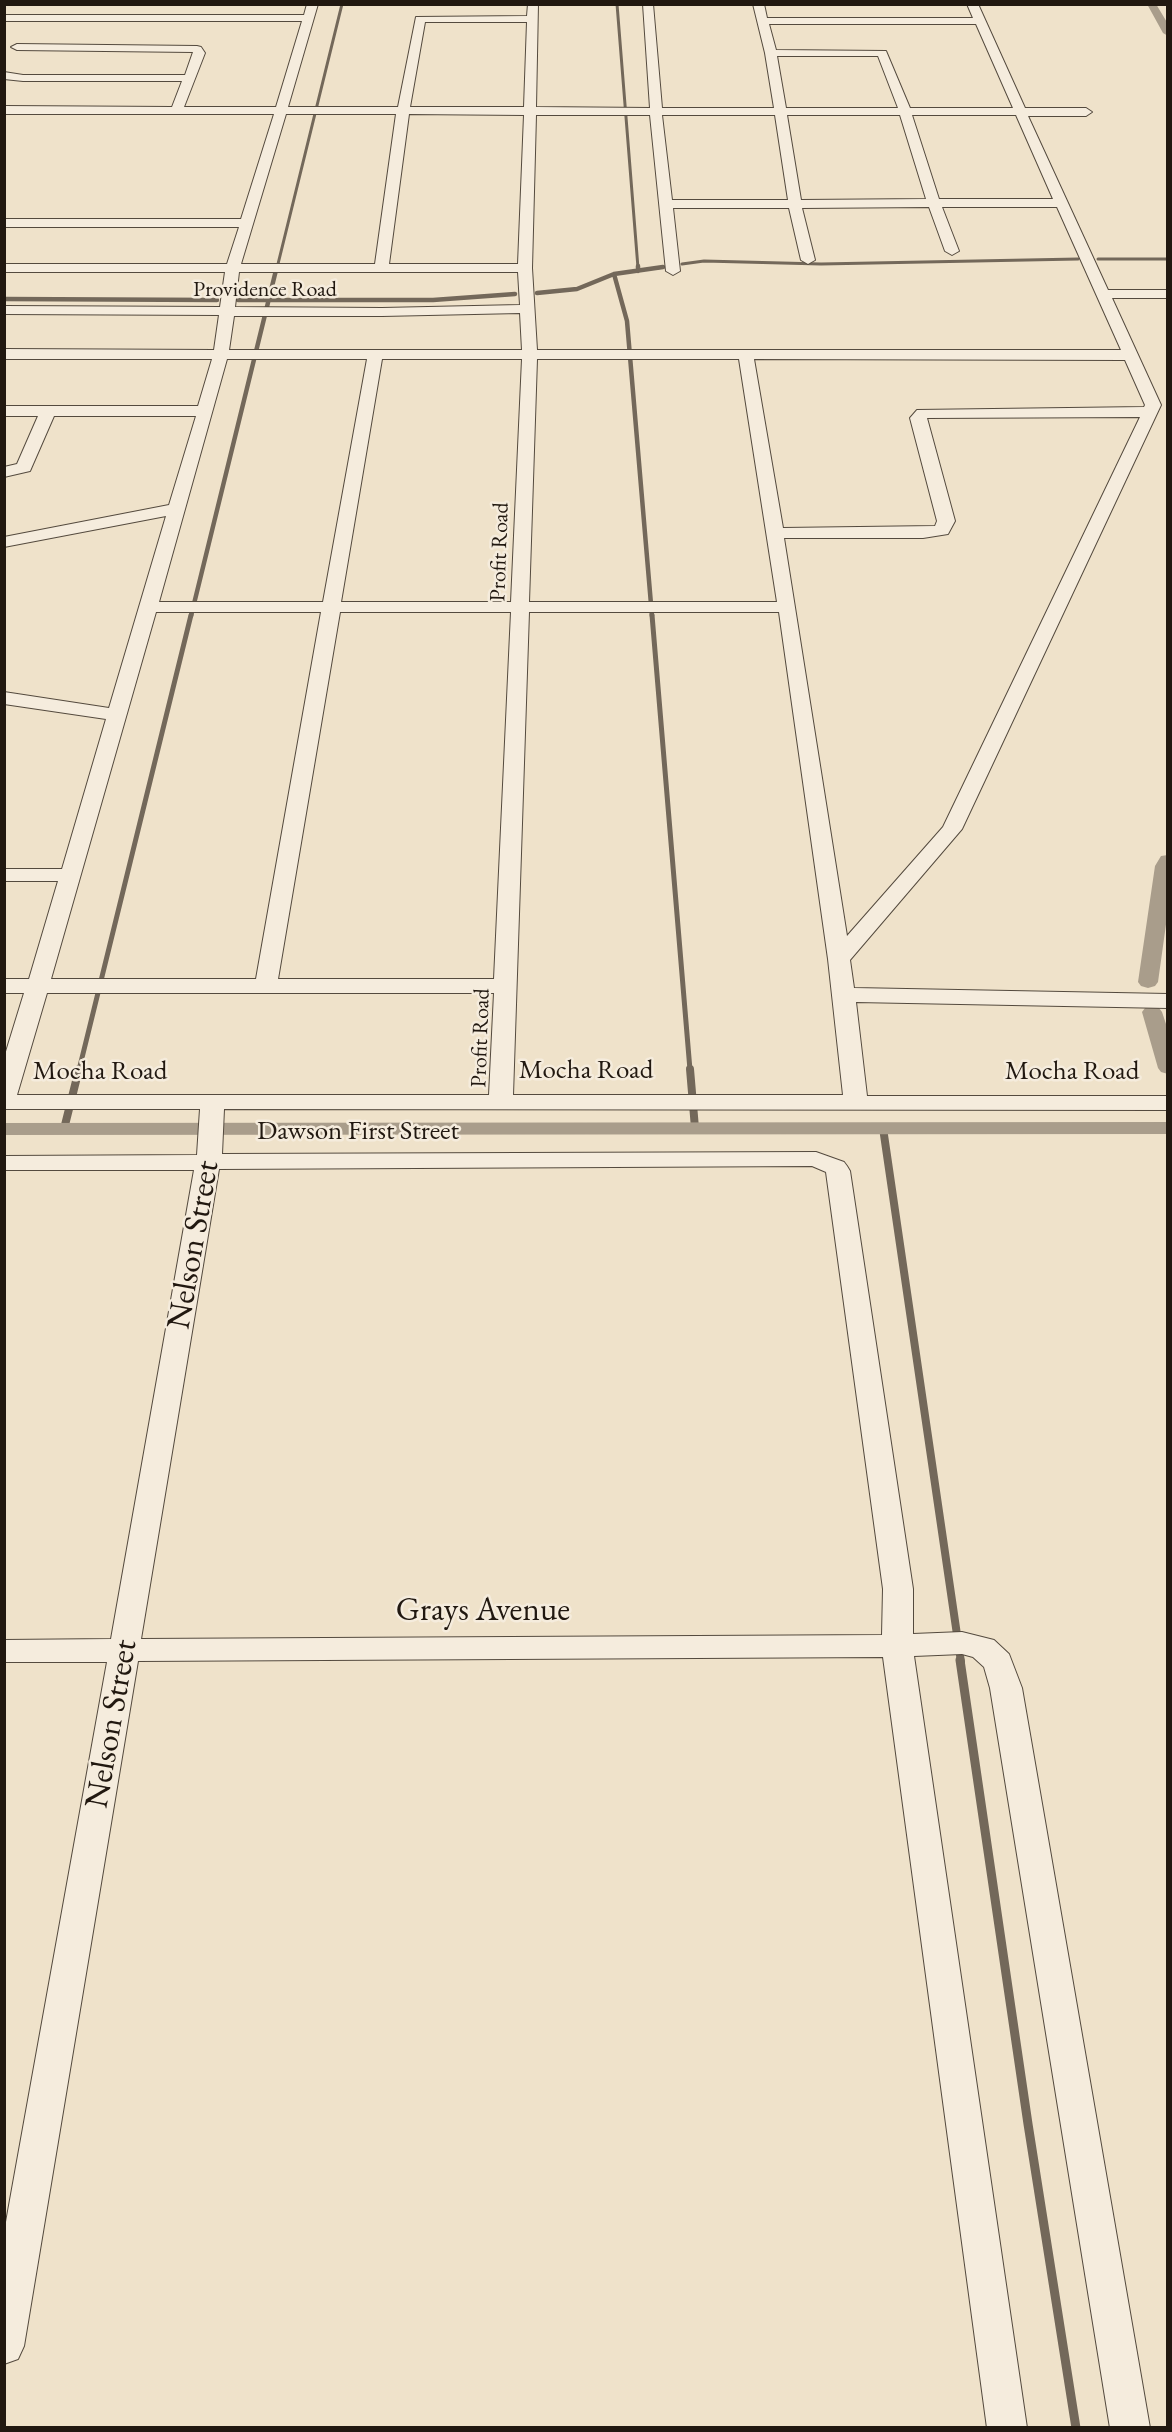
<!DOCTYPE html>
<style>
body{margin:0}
#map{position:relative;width:1172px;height:2432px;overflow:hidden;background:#efe2ca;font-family:"EB Garamond",serif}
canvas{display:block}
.frame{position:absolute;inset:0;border:6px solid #211810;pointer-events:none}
</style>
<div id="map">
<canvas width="1172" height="2432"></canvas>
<div class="frame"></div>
</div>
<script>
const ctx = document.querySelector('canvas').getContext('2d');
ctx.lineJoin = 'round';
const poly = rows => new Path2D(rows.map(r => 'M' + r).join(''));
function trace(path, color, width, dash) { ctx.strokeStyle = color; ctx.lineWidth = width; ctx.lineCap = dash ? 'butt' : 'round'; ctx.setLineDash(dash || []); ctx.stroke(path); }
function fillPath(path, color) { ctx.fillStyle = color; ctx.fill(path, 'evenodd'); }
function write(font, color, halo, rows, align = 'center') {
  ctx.font = font + ' "EB Garamond",serif'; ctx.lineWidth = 5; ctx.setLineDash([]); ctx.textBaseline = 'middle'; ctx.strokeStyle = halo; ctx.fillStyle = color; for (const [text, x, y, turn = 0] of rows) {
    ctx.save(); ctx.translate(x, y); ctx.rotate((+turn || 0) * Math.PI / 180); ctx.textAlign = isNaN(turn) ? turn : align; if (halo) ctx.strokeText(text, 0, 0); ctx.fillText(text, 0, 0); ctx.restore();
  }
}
const streamFar4 = poly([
 [617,4,638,268],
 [1098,259,1168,259],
 [682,264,704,261,821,264,1078,259],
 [277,268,342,4],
 [657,268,663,267]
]);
const streamFar3 = poly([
 [638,266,638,271],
 [614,274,627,321,652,616],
 [537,293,577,289,614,274,663,267],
 [4,299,217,300],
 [238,300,433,300,515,294],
 [191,616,277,266]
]);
const streamFar2 = poly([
 [652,615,690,1070],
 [79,1070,191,615]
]);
const streamFar1 = poly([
 [690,1069,695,1128],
 [883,1128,961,1662],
 [64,1129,79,1069]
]);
const stream = poly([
 [960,1660,1028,2124,1076,2428]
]);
const canal = poly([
 [1147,4,1156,4,1168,24,1168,36,1163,33,1147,4],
 [1168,855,1168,910,1158,982,1155,986,1148,988,1141,986,1138,982,1155,866,1161,856,1168,855],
 [1152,1006,1159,1008,1162,1012,1168,1030,1168,1074,1161,1072,1158,1068,1142,1012,1145,1008,1152,1006],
 [1168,1122,1168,1134,4,1135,4,1123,1168,1122]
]);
const minor = poly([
 [307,4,318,4,288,107,398,107,416,17,527,16,528,4,538,4,536,107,650,108,643,4,653,4,662,108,774,108,765,53,753,4,764,4,767,18,973,18,967,4,978,4,1025,108,1086,108,1092,112,1086,116,1028,116,1108,290,1168,290,1168,298,1112,298,1161,405,962,829,850,960,854,988,1168,994,1168,1008,856,1002,867,1096,1168,1096,1168,1110,224,1109,222,1154,816,1152,844,1162,847,1166,850,1171,913,1589,913,1634,962,1632,994,1640,1009,1654,1022,1688,1150,2428,1110,2428,990,1688,984,1667,973,1657,962,1654,914,1656,1027,2428,987,2428,883,1657,138,1661,24,2346,18,2359,4,2364,4,2233,107,1662,4,1662,4,1640,111,1639,194,1170,4,1170,4,1156,197,1155,200,1109,4,1109,4,1058,24,993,4,993,4,979,29,979,58,881,4,881,4,869,62,869,106,719,4,704,4,692,109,708,166,516,4,547,4,537,169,505,196,416,54,416,30,471,4,477,4,467,17,464,38,416,4,416,4,406,198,406,212,359,4,359,4,349,214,350,219,315,4,314,4,306,220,307,225,272,4,272,4,264,227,264,239,227,4,227,4,219,241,219,274,114,4,114,4,106,172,107,182,81,23,81,4,79,4,72,23,75,185,75,193,52,17,50,11,47,17,44,197,46,201,47,205,53,184,107,276,107,302,21,4,21,4,15,304,15,307,4],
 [425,22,527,22,524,107,410,107,425,22],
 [769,24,976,24,1013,108,910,108,886,51,776,50,769,24],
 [777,56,878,56,898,108,786,108,777,56],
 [286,114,396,114,375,264,241,264,286,114],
 [409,114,524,115,518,264,389,264,409,114],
 [536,115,650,115,666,271,673,275,680,271,673,208,789,208,801,260,808,264,815,260,802,208,929,207,945,251,952,255,959,251,942,207,1057,207,1121,350,537,350,532,268,536,115],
 [662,115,775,115,788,200,672,200,662,115],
 [787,115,900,115,926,199,801,200,787,115],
 [912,115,1016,115,1053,199,939,199,912,115],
 [239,272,518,272,520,305,382,308,235,307,239,272],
 [520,313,522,350,229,350,234,316,382,316,520,313],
 [227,359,367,359,323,602,159,602,227,359],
 [382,359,522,359,511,602,341,602,382,359],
 [537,359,739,359,777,602,529,602,537,359],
 [754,359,1125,360,1145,405,1144,407,917,410,910,418,937,521,935,526,783,528,754,359],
 [1140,417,943,827,847,936,784,538,923,538,948,534,955,521,927,418,1140,417],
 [156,612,321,612,256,979,51,979,156,612],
 [340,612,511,612,494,979,278,979,340,612],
 [529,612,779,612,828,959,843,1095,513,1095,529,612],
 [47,993,494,993,489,1095,17,1095,47,993],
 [812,1166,826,1172,883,1589,882,1635,141,1639,219,1169,812,1166]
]);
const farStreetnames = [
 ["Providence Road",265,290],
 ["Profit Road",500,552,-88],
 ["Profit Road",481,1038,-88]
];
const streetNames = [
 ["Mocha Road",586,1071],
 ["Mocha Road",100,1072],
 ["Mocha Road",1072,1072],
 ["Dawson First Street",358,1132]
];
const nearStreetnames = [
 ["Nelson Street",194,1245,-80],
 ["Grays Avenue",483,1611],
 ["Nelson Street",112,1724,-80]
];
trace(streamFar4, '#73685a', 3);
trace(streamFar3, '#73685a', 4.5);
trace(streamFar2, '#73685a', 5);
trace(streamFar1, '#73685a', 8);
trace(stream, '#73685a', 9);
fillPath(canal, '#a99d8b');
trace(minor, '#544a3e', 2);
fillPath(minor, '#f5ecdd');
write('22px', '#211810', '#f5ecdd', farStreetnames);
write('27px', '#211810', '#f5ecdd', streetNames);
write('33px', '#211810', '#f5ecdd', nearStreetnames);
</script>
